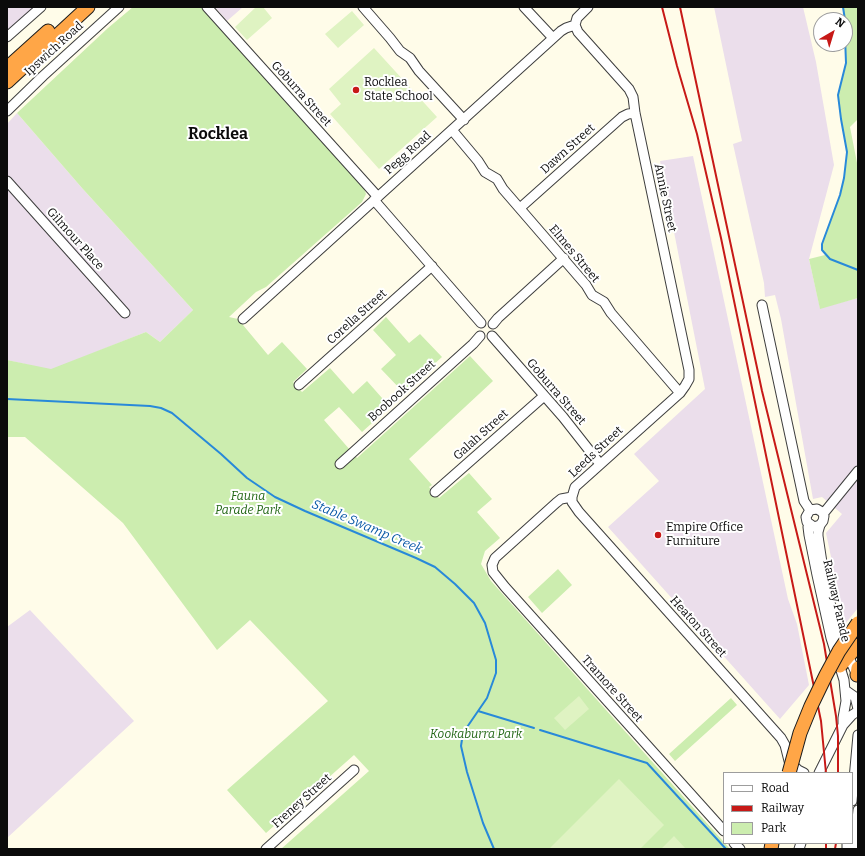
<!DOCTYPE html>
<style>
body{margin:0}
#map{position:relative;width:865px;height:856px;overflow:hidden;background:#fffce9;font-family:Bitter,serif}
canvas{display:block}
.frame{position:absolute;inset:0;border:8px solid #0b0b0b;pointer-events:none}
.legend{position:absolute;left:723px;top:772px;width:130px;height:72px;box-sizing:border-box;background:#fff;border:1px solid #9d9d9d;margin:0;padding:5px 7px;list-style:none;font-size:12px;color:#0b0b0b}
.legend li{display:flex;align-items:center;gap:8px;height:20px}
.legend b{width:20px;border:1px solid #9d9d9d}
.north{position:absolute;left:813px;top:12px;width:40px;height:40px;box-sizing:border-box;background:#fff;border:1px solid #9d9d9d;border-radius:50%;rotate:38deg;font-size:11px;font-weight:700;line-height:16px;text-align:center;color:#0b0b0b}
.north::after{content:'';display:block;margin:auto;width:14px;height:18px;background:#c71917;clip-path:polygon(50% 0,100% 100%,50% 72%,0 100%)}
</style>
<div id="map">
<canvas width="865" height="856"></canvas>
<div class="frame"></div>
<ul class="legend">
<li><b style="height:5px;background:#fff"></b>Road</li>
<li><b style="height:5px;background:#c71917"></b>Railway</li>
<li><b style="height:11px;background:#ccedaf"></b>Park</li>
</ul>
<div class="north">N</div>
</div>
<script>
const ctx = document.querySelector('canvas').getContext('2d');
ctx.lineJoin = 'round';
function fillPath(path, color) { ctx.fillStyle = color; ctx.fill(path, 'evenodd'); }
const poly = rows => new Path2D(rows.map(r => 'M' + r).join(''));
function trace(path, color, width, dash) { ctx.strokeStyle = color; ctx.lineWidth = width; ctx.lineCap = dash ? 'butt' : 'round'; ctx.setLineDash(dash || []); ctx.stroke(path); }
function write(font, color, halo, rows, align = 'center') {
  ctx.font = font + ' Bitter,serif'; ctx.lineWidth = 4; ctx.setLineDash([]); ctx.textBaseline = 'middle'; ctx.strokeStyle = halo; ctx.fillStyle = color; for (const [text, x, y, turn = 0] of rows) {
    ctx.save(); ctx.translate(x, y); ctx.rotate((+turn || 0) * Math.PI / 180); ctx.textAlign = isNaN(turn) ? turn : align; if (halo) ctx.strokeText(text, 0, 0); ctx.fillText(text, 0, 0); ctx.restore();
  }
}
const industrial = poly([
 [7,7,34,7,7,32],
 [215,7,243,7,227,21],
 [714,7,803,7,816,62,834,165,809,259,820,308,858,298,858,608,845,624,826,533,842,514,822,497,813,499,781,319,775,295,765,297,764,283,733,144,742,141],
 [17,113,82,188,193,310,160,342,146,332,51,370,7,360,7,124],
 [693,156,788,599,797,624,809,685,780,719,608,527,659,481,634,454,705,389,660,161],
 [30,610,134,721,7,838,7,627]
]);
const green = poly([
 [133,7,202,7,364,188,366,194,362,202,266,287,256,292,229,317,238,319,268,355,282,342,307,369,293,382,302,392,330,368,353,394,367,381,390,407,362,432,339,407,324,420,357,458,470,356,493,381,409,459,432,485,429,487,439,498,469,473,492,499,477,512,500,538,485,551,481,564,491,581,730,849,281,849,369,771,354,755,266,833,227,790,328,701,250,620,217,650,123,523,25,437,7,437,7,360,51,369,146,332,160,342,193,310,82,188,17,113,108,28],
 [843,7,858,7,858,119,850,127,858,168,858,298,820,309,809,259,825,255,822,250,822,244,840,195,844,178,847,152,841,119,838,95,846,63,845,20],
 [386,317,409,343,420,334,442,357,403,392,381,369,396,355,373,330],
 [558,569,572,585,542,613,528,597],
 [731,698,737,705,675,761,669,754]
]);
const pitch = poly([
 [256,7,263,7,272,18,247,40,235,27],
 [352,11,364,25,338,48,325,34],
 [374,48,437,117,379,169,330,114,341,104,329,89],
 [579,696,589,709,565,730,554,718],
 [619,779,664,825,640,849,549,849],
 [674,836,686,849,661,849]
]);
const stream = poly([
 [843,7,845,20],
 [845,37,846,63,838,95,841,119,847,152,844,178,840,195,822,244,822,250,830,259,858,270],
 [7,399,150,406,161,408,172,413,221,454,247,478,275,497,305,511,416,558,435,567,455,584,474,603,485,623,496,660,496,673,487,698,463,733,461,746,467,772,483,823,494,849],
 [478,711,534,728],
 [540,730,647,763,726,849]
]);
const minor = poly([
 [207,7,378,197],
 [363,7,390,38,400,51,410,58,419,71,464,120],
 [524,7,553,38],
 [575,25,578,32,629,89,633,97,635,113,689,370,689,379,685,386,680,393,575,487,572,497,561,499,556,503,495,558,492,565,493,572,505,587,724,831],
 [575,25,577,18,588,7],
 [7,37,41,7],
 [7,111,43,76,119,7],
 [452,130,478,161,485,172,497,179,503,189,586,285,592,295,604,302,611,313,680,393],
 [7,181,125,313],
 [374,200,481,323],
 [520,208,622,117,628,114,635,113],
 [762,305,804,501,810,510],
 [243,319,561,31,566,28,575,25],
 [493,324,498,318,564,258],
 [492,336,563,417,600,464],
 [299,385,432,266],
 [340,464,473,344,480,336],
 [435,492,544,396],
 [572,497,572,502,579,512,781,738,785,745,789,761,798,770,804,773],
 [823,514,858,471],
 [809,524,808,527,809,535,817,575,831,638,844,680,846,701,843,718,843,725,819,773],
 [820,525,814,527,807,522,806,517,810,510,817,509,822,512,824,516,823,521,820,525,818,532,818,536,824,576,837,632,857,675],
 [845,690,855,697,858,709],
 [843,725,852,715,858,711],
 [852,801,858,735],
 [734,843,740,849],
 [266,849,354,770],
 [799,849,801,843],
 [847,849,847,843],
 [854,849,858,810]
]);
const highway = poly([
 [7,68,48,31],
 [7,82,88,7],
 [840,666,858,645],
 [857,675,858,668],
 [771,849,772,843]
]);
const rail = poly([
 [662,7,677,66,697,134,721,238,821,721,826,773],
 [680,7,762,391,824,644,836,716,838,736,838,773],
 [826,849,826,843],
 [835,849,836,843]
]);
const highwayBridge = poly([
 [789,773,800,733,811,706,826,675,839,651,858,623]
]);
const markers = [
 [356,90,4,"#c71917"],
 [658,535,4,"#c71917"]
];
const streetNames = [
 ["Ipswich Road",54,49,-42],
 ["Goburra Street",301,94,48],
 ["Dawn Street",568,149,-42],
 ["Pegg Road",408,153,-42],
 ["Annie Street",665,198,78],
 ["Gilmour Place",75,239,48],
 ["Elmes Street",574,254,50],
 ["Corella Street",357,317,-42],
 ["Boobook Street",402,391,-42],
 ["Goburra Street",556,392,49],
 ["Galah Street",481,435,-42],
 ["Leeds Street",596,452,-43],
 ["Railway Parade",836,601,77],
 ["Heaton Street",698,627,48],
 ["Tramore Street",612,689,48],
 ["Freney Street",302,801,-42]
];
const poiNames = [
 ["Rocklea",364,83],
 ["State School",364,97],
 ["Empire Office",666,528],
 ["Furniture",666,542]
];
const parkNames = [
 ["Fauna",248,497],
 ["Parade Park",248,511],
 ["Kookaburra Park",476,735]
];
const waterNames = [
 ["Stable Swamp Creek",367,527,23]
];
const districtNames = [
 ["Rocklea",218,135]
];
fillPath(industrial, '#ebdeeb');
fillPath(green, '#ccedaf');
fillPath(pitch, '#dff3c2');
trace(stream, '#2889d9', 2);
trace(minor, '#3e3e3e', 11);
trace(highway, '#1c1c1c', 15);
trace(minor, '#fff', 9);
trace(highway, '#ffa647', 13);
trace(rail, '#c71917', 2);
trace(highwayBridge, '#1c1c1c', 15, []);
trace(highwayBridge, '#ffa647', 13);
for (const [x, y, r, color] of markers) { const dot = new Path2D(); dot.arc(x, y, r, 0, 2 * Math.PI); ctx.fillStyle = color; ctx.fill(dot); trace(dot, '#fff', 1.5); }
write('12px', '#0b0b0b', '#fff', streetNames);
write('12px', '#0b0b0b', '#fff', poiNames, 'left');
write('italic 12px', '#236716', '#fff', parkNames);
write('italic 13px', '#0a59a7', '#fff', waterNames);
write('bold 16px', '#0b0b0b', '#fff', districtNames);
</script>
